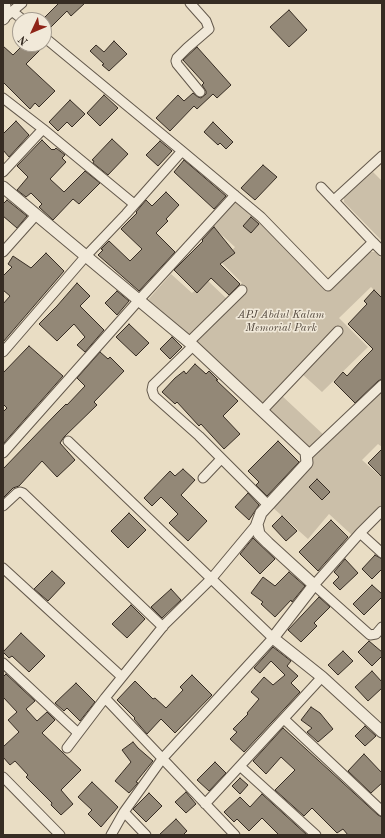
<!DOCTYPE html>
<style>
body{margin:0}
#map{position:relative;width:385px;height:838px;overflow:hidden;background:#e9ddc4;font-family:"Old Standard TT",serif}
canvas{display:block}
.frame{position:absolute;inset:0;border:4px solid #362c23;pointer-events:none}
.north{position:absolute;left:12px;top:12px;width:40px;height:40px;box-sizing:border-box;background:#f1e9d9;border:1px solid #a69d90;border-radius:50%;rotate:226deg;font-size:11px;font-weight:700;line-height:16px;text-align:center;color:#362c23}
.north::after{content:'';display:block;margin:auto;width:14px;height:18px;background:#8f2418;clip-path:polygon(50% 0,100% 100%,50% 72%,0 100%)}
</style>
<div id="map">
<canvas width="385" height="838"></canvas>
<div class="frame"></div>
<div class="north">N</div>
</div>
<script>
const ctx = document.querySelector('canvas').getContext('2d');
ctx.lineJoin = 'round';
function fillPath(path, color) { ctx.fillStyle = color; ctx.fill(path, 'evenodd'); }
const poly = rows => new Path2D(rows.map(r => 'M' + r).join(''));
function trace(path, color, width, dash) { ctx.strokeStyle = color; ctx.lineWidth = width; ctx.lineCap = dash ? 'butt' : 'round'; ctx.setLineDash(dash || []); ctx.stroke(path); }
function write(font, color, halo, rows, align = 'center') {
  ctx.font = font + ' "Old Standard TT",serif'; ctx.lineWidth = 3; ctx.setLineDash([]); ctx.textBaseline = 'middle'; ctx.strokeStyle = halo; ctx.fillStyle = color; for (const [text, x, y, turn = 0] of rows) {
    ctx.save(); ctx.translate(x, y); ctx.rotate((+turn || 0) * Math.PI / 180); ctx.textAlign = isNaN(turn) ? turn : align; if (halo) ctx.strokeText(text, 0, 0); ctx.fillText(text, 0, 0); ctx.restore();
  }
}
const green = poly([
 [373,172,382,181,382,241,344,202,344,198],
 [235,202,263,226,329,291,369,252,375,252,382,259,382,298,371,287,339,318,368,347,322,392,301,373,280,394,326,437,382,381,382,447,378,444,362,460,379,475,382,472,382,504,353,536,329,514,308,539,271,506,311,452,146,302,171,274,192,293,206,279,227,299,242,283,222,263,235,247,213,227]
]);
const building = poly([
 [59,3,85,3,71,16,67,11,48,30,44,26,44,18,59,3],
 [289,10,307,30,289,47,270,27,289,10],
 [114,41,127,54,109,71,102,65,104,64,90,51,96,45,104,52,114,41],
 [24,44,43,44,45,45,26,64,55,91,39,107,35,103,30,109,3,82,3,46,13,55,24,44],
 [197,47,231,85,217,98,213,94,197,109,194,106,170,131,156,118,178,95,184,101,193,93,198,97,201,98,206,94,206,91,202,85,204,83,183,60,197,47],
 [104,95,118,108,100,126,87,113,104,95],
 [70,100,85,114,72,127,67,122,58,131,49,122,70,100],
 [16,121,29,135,9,157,3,150,3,134,16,121],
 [213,122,233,142,226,149,220,143,218,145,204,132,213,122],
 [112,139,128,154,108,175,93,163,94,161,92,160,112,139],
 [42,140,52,150,53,149,54,150,56,148,65,155,62,158,66,162,50,179,64,192,85,171,100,183,79,204,73,199,53,220,39,207,42,204,31,193,26,197,17,190,28,177,17,166,42,140],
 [160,141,172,151,158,166,146,155,160,141],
 [184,160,226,196,214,209,174,172,184,160],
 [263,165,277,177,255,200,241,188,263,165],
 [166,192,179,205,166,219,168,221,156,233,175,252,139,291,98,255,103,250,101,249,109,241,130,261,142,249,121,229,137,213,136,212,146,200,152,206,166,192],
 [7,200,27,216,17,228,3,216,3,204,7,200],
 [251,217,259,224,251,233,243,226,251,217],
 [214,227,235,253,220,264,240,284,229,295,211,278,197,293,174,270,203,241,202,240,214,227],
 [46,253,64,271,3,342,3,304,10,296,3,290,3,276,12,267,8,264,13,256,31,268,46,253],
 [77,283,90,296,80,306,104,330,85,352,77,345,85,337,74,324,57,341,39,324,57,306,77,283],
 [374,290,382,298,382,379,378,381,355,403,334,382,343,372,347,376,360,362,373,349,348,324,367,304,364,301,374,290],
 [117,291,129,301,117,315,105,303,117,291],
 [129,324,149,343,136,356,116,337,129,324],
 [172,337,182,347,170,359,160,349,172,337],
 [29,346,63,376,3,444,3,412,7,408,3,404,3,373,29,346],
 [100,352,108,359,110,357,124,371,94,402,97,405,64,437,60,443,75,460,57,477,42,461,19,486,13,488,3,498,3,469,56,414,66,404,67,405,85,386,77,378,100,352],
 [195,364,206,374,209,371,218,380,216,380,238,401,223,416,240,434,224,449,201,424,199,426,177,402,175,404,162,392,175,378,184,371,186,374,195,364],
 [278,441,299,462,267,496,256,485,259,482,248,471,278,441],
 [382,449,382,477,368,463,382,449],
 [183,469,195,480,181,495,207,521,188,541,169,523,178,514,161,497,152,506,144,498,170,471,175,476,183,469],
 [317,479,330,492,322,500,309,487,317,479],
 [248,493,259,505,249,520,235,507,248,493],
 [129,513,146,530,128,548,111,531,129,513],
 [282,516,297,531,286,541,272,526,282,516],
 [331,520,348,537,318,571,299,552,331,520],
 [253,538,275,559,260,574,240,554,253,538],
 [375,555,382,559,382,569,372,579,362,569,375,555],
 [345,559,358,573,340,590,333,583,339,577,334,572,345,559],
 [52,571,65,583,48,601,34,589,52,571],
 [289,572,305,586,292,602,291,600,275,617,261,604,263,602,251,593,263,577,275,586,289,572],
 [372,585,382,594,382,597,364,615,353,604,372,585],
 [171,589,181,600,162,618,151,607,171,589],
 [319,597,330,607,314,623,317,626,301,642,288,630,319,597],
 [131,605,145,619,127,638,112,624,131,605],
 [21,633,45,656,29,672,12,656,9,658,3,652,21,633],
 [369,641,382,652,382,656,372,666,358,652,369,641],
 [273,647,291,661,287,666,298,676,291,683,300,692,244,752,230,739,237,732,233,729,248,714,247,713,259,699,251,692,264,677,273,685,285,675,271,661,260,673,254,668,273,647],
 [343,651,353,661,338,675,328,665,343,651],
 [372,671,382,682,382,688,368,701,355,687,372,671],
 [6,674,35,701,26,709,37,721,47,712,55,720,42,733,81,770,61,790,73,804,61,815,51,805,52,803,26,777,28,775,15,761,10,765,3,757,3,747,19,732,8,720,17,712,3,697,3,677,6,674],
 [192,675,212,695,175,733,161,719,147,734,134,719,135,718,117,700,135,681,153,699,155,698,166,708,183,690,180,687,192,675],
 [76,683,95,702,80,721,67,708,64,711,55,703,76,683],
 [311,707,320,713,333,729,318,742,307,732,312,728,301,720,311,707],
 [365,726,376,736,365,746,355,736,365,726],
 [283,728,378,815,382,817,382,835,348,835,343,829,337,833,312,808,304,816,275,790,295,770,281,757,266,774,253,761,283,728],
 [133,742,138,748,153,761,136,782,138,783,129,793,115,781,131,762,122,750,133,742],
 [364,754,382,773,382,783,371,793,348,771,364,754],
 [215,762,226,773,209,791,197,780,215,762],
 [240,778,248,785,240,794,232,786,240,778],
 [92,782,118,807,101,827,88,814,92,810,78,797,92,782],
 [186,792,196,804,186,813,175,802,186,792],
 [149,793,162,806,146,822,133,809,149,793],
 [262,794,307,835,279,835,262,818,249,831,237,819,234,822,224,812,240,797,250,807,262,794],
 [176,819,187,831,183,835,159,835,176,819]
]);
const minor = poly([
 [190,3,206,21,209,29,187,48,177,58,176,61,177,64,200,92],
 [12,11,23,20],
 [4,18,22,3],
 [44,37,182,151,261,217,328,286,373,242,321,187],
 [3,98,43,129,3,172],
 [43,129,134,204],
 [334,200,382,156],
 [373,242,382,251],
 [3,252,36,215],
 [189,342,242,290],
 [193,346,153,385,152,390,154,396,199,436,268,505],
 [3,352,85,257,126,214,182,151],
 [262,411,338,331],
 [68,441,273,638,162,759,124,812,111,835],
 [3,453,138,301,235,195],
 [306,457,382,385],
 [203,478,221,459],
 [3,506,17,493,20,492,23,493,163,627],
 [382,511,360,533,314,585,370,635,376,634,382,627],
 [360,533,382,553],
 [3,568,122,677],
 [3,663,78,733],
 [284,719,382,811],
 [67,748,105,698],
 [241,767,316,835],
 [3,777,60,835],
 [205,804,322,677],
 [124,812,146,835],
 [235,835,105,698,165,624,212,578,257,524]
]);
const tertiary = poly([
 [3,4,5,6,4,18,3,19],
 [3,187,189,342,306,452,307,463,261,513,257,524,259,534,268,543,314,585,273,638,322,677,382,732]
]);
const parkNames = [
 ["APJ Abdul Kalam",281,315],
 ["Memorial Park",281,328]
];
fillPath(green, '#cbbfa9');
fillPath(building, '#938877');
trace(building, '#362c23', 1);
trace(minor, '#63584b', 11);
trace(tertiary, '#63584b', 13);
trace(minor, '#f1e9d9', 9);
trace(tertiary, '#f1e9d9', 11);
write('italic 11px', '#54493e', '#f1e9d9', parkNames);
</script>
